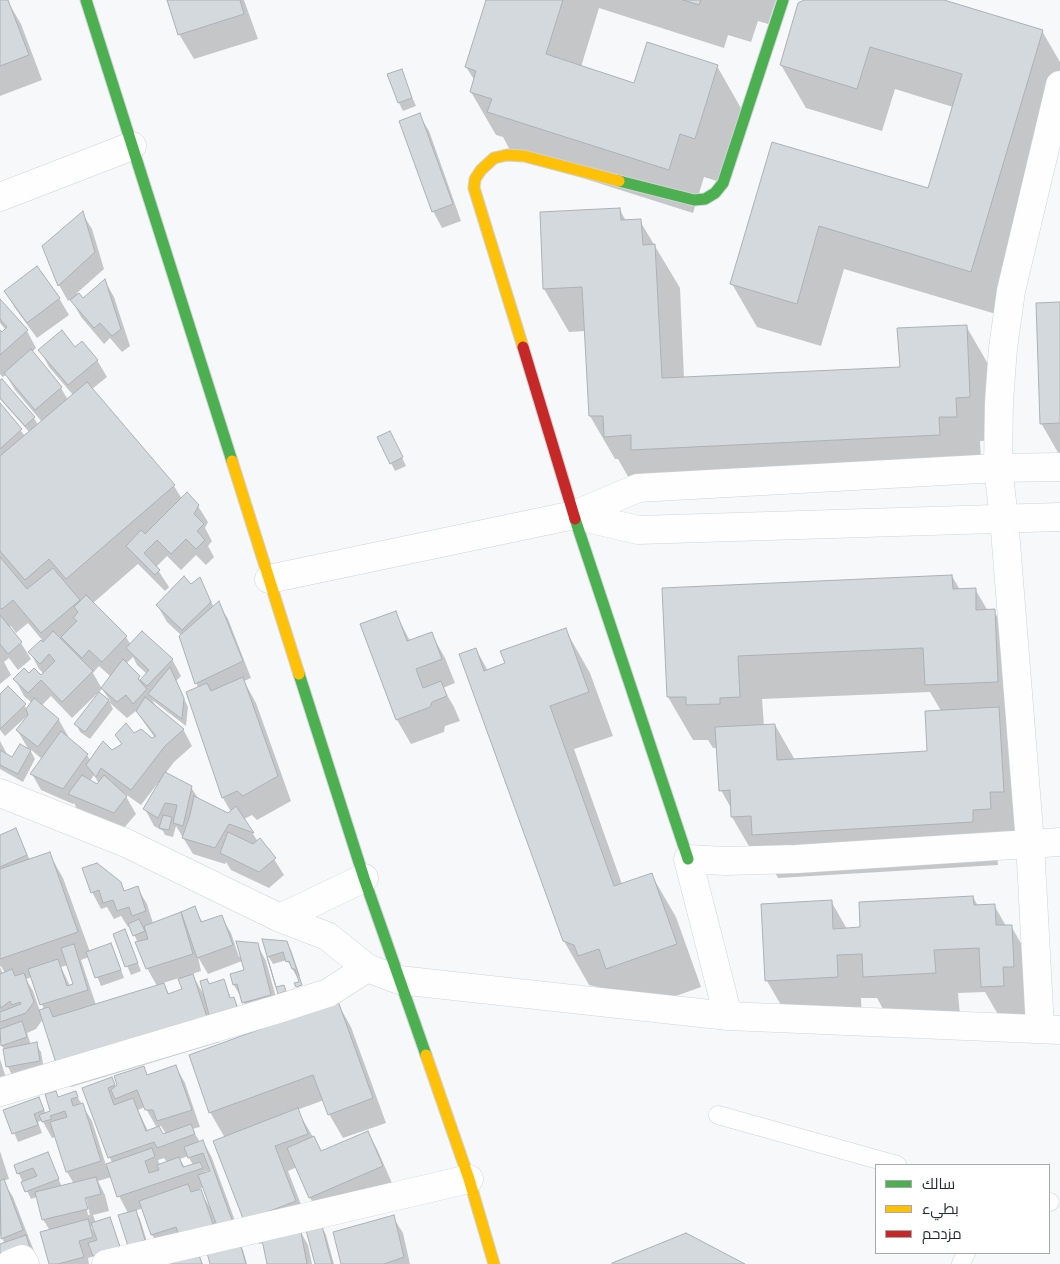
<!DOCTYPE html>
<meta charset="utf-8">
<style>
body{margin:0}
#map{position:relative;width:1060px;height:1264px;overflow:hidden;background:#f6f8fa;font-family:Georgia,Cairo,serif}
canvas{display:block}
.legend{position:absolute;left:875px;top:1164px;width:175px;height:90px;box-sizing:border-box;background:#fff;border:1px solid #a7aaad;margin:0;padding:6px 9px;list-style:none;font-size:15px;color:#222b31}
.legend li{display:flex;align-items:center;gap:10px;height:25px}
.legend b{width:25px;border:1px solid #a7aaad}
</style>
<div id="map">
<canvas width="1060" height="1264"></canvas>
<ul class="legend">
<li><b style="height:6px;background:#4caf50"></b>سالك</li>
<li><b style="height:6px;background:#ffc107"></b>بطيء</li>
<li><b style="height:6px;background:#c62828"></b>مزدحم</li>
</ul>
</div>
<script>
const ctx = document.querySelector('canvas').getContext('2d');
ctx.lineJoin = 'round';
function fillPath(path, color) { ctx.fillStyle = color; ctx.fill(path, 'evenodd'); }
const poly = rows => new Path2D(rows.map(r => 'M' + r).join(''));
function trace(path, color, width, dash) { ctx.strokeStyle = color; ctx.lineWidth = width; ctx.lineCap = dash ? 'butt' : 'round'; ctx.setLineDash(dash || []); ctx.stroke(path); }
const shadow = poly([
 [4,0,7,0,21,24,42,80,0,96,0,2],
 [169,0,244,0,258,39,194,59,179,34],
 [488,0,776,0,768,24,758,21,751,42,728,35,724,48,599,8,581,67,635,84,717,66,742,110,720,182,704,177,693,213,513,156,503,137,496,135,471,92,475,81,466,67],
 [806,0,940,0,1042,31,1060,62,1060,97,996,314,844,269,821,346,757,327,732,284,773,143,929,189,953,107,895,89,882,131,806,108,781,65],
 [401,71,416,106,403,111,399,103],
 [419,115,429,131,461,221,442,228,433,211],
 [620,210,626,221,640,221,680,288,684,378,901,368,966,326,991,369,995,440,980,441,981,460,630,480,618,459,615,459,590,416,586,331,569,332,544,289],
 [82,213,92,229,104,269,77,293,83,300,105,281,114,297,130,346,122,352,110,338,104,344,81,317,71,299,68,301,59,285,44,247],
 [5,291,59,298,69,315,37,338,15,308],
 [0,301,27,331,36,348,32,352,61,388,68,400,73,395,49,367,40,350,75,349,97,360,107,377,92,389,174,486,182,499,198,506,208,522,205,528,212,541,208,546,214,557,206,565,196,555,181,570,167,556,156,567,169,587,165,591,138,564,93,603,126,637,131,645,172,659,181,676,176,681,188,707,186,726,152,700,156,706,183,729,192,746,174,762,165,774,191,787,199,800,228,814,231,812,223,798,188,692,198,688,182,636,167,622,157,605,199,579,214,607,218,603,228,619,251,678,244,681,256,703,291,801,257,820,252,815,244,819,258,842,274,859,284,875,269,888,231,870,226,862,225,864,193,854,176,826,173,837,165,835,163,831,154,826,145,809,160,784,158,783,141,805,124,793,136,814,123,829,78,811,74,803,73,804,41,790,32,774,42,759,29,748,35,759,23,782,0,769,0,741,8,756,13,759,29,750,17,730,28,717,27,716,5,736,0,730,0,695,8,687,27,709,32,703,24,696,15,679,29,675,41,677,44,674,39,669,30,652,42,640,28,623,16,633,11,626,9,628,21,643,31,659,18,670,9,658,4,662,11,675,0,684,0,458,2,456,0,455,0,405,25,436,30,433,0,399,0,382,2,381,34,418,38,425,42,422,15,390,6,375,3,377,0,374,0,332,2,334,6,330,0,323],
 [133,657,137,665,147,674,141,681,126,664],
 [99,666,111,677,102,689,93,673],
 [102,689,111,702,99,694,76,724,80,732,90,739,113,709,110,703,127,718,136,711,155,738,151,740,134,735,116,735,122,745,112,752,91,761,87,755,67,738,68,736,59,720,41,706,51,696,72,718],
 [94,775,99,784,97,785,90,781],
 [1060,304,1060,456,1041,423],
 [394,440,406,466,395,471,391,463],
 [952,576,960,590,975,589,988,611,994,611,1019,654,1029,835,997,853,998,865,778,878,768,859,757,860,732,817,732,810,721,790,718,748,713,748,708,740,693,740,668,697,663,589],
 [930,692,941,711,929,752,795,760,775,725,764,726,762,699],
 [395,612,410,641,431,633,445,658,455,683,443,688,454,707,460,721,445,726,444,732,411,744,397,720],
 [565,629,590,673,613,736,574,749,622,884,651,874,676,917,701,987,632,1012,604,999,597,987,589,985,564,941,476,649,488,671,506,664],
 [15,830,30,860,49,853,63,878,90,952,111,945,115,953,124,978,101,986,89,957,81,960,96,1005,157,986,147,968,138,943,130,926,128,927,121,916,114,919,107,907,101,909,92,892,120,883,125,892,137,887,147,904,153,923,194,908,203,923,221,916,231,933,239,957,257,944,266,961,280,1012,253,1019,234,985,232,975,245,971,242,961,208,974,198,957,201,971,192,974,204,995,209,985,224,980,231,999,233,998,238,1006,241,1015,214,1023,220,1042,71,1087,57,1063,43,1019,36,1029,27,1033,31,1045,36,1044,41,1052,44,1069,12,1075,8,1067,4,1050,0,1041,0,967,3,974,5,973,1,966,0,967,0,836],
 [68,965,74,985,70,986,61,967],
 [32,977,44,1010,40,1011,33,991,26,979],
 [179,978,183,990,169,994,163,983],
 [973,897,978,906,994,905,1006,926,1011,926,1036,969,1028,1029,1007,1030,985,992,958,993,960,1016,889,1020,877,998,861,998,862,1020,792,1024,767,981,831,901,847,929,862,929],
 [125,931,141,971,131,975,114,935],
 [286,942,291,950,300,976,297,977,287,960,273,964,268,956],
 [337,1002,351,1027,386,1123,343,1138,329,1114,324,1100,297,1110,322,1152,368,1132,377,1149,392,1183,320,1214,310,1198,297,1167,288,1171,309,1225,299,1229,308,1245,312,1264,269,1264,264,1243,259,1244,245,1220,225,1138,210,1112],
 [0,1059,11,1093,0,1096],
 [176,1067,185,1083,200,1127,192,1129,200,1142,203,1141,212,1158,241,1237,217,1223,222,1243,239,1242,243,1250,247,1264,211,1264,207,1249,197,1252,203,1264,173,1264,162,1251,152,1235,143,1208,135,1211,140,1219,149,1248,134,1253,128,1213,119,1196,112,1177,98,1181,105,1195,109,1211,93,1215,96,1223,109,1218,124,1255,99,1264,95,1256,88,1258,89,1264,50,1264,50,1231,43,1219,37,1197,31,1199,15,1166,48,1154,62,1187,74,1184,67,1172,56,1137,52,1138,42,1120,38,1122,42,1133,18,1142,5,1111,39,1098,46,1114,52,1112,75,1093,92,1121,106,1165,112,1163,83,1088,111,1078,116,1087,143,1068,148,1076],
 [145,1107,157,1128,148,1131,138,1110],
 [158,1126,161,1126,166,1134,163,1135],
 [188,1156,193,1165,185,1168,180,1159],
 [164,1158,167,1162,160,1165,158,1160],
 [211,1170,212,1172,206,1174,204,1172],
 [204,1187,210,1205,209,1206,199,1189],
 [84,1198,86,1198,90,1215,88,1215],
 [94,1226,96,1236,91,1227],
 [0,1151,9,1179,3,1181,13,1197,39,1264,0,1245,5,1244,0,1234],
 [393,1217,403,1233,410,1264,343,1264],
 [322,1227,326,1235,334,1264,316,1264]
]);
const building = poly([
 [0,0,8,0,29,55,0,66,0,0],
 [167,0,240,0,244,14,178,35,167,0],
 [486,0,563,0,546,54,634,83,647,42,718,65,695,139,680,134,669,170,487,112,492,99,470,92,476,71,465,67,486,0],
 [683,0,701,0,699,5,683,0],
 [804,0,944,0,1043,30,971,272,819,226,797,304,730,284,772,142,928,188,962,74,870,47,857,89,780,65,798,3,804,0],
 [402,69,412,98,398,103,387,74,402,69],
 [420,113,453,204,432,212,399,121,420,113],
 [620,208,621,220,641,219,643,245,655,244,662,378,900,367,897,328,967,325,970,397,956,398,957,417,939,417,940,435,631,450,631,435,604,437,603,416,589,416,582,287,543,289,540,212,620,208],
 [83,211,95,252,58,286,42,246,83,211],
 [37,266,60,298,27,323,4,291,37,266],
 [105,279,121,329,112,336,100,323,94,328,70,300,79,293,83,298,105,279],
 [0,299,28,330,0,355,0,330,2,332,7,327,0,319,0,299],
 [1060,302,1060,423,1040,424,1036,303,1060,302],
 [62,330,75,347,82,341,98,360,68,385,38,350,62,330],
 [31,349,62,387,35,410,4,373,31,349],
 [2,379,35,417,25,426,0,398,0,380,2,379],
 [87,382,175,485,66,579,49,559,25,580,0,551,0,456,87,382],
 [0,403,22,429,0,449,0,403],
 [390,431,403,457,390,464,377,437,390,431],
 [187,492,199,505,194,514,204,524,197,531,205,540,196,549,186,539,171,554,157,540,144,553,160,570,155,575,126,546,141,530,145,534,187,492],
 [0,557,27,589,53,568,80,600,41,633,13,600,2,609,0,608,0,557],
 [952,575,953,589,976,588,976,610,995,609,998,682,925,685,923,648,738,656,740,697,720,698,720,704,686,705,686,697,667,697,662,588,952,575],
 [184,576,191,584,200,577,211,602,182,630,156,605,184,576],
 [86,595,127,636,102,662,89,650,82,658,61,637,77,621,73,618,78,612,74,607,86,595],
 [219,601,243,661,195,684,179,636,219,601],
 [396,611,407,641,432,632,442,659,416,669,423,688,441,681,447,696,432,702,430,707,396,720,360,624,396,611],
 [0,615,22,642,8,654,0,644,0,615],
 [566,628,589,692,550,706,614,886,652,873,677,944,606,969,599,949,578,956,574,945,563,941,459,654,476,648,484,671,505,663,500,651,566,628],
 [53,631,93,671,62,702,41,680,28,693,13,679,24,668,29,673,34,668,41,675,55,661,49,654,40,664,28,652,41,640,43,642,53,631],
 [142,631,173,659,147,686,140,680,149,670,126,648,142,631],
 [123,659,140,676,138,679,147,689,133,704,126,695,117,702,101,688,123,659],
 [170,667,184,698,182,719,148,694,170,667],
 [243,677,278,776,243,796,237,791,222,798,186,692,207,683,211,691,243,677],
 [8,686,26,704,0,729,0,694,8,686],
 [99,692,109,700,85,732,74,724,99,692],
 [145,697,184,729,165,746,131,790,101,768,96,777,86,765,103,741,112,750,122,744,115,735,126,723,134,733,141,729,152,738,156,736,136,711,145,697],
 [34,698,59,719,38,747,16,730,28,715,26,709,34,698],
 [999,707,1004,792,990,792,991,809,973,810,973,822,752,835,751,816,731,817,730,790,719,791,715,727,775,724,777,760,927,751,925,711,999,707],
 [61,731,88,754,63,789,30,774,61,731],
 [20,744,31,750,18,774,0,765,0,750,12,757,20,744],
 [165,772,192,786,183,826,173,823,177,805,165,803,158,818,143,809,165,772],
 [82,775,97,784,104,775,127,796,114,813,68,794,82,775],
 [194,796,228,813,236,806,254,833,229,824,215,848,182,838,190,815,194,796],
 [163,815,172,817,169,830,159,828,163,815],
 [16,828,27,855,0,867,0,835,16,828],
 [228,832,253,844,260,838,276,858,259,872,220,853,228,832],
 [50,852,78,932,0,959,0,869,50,852],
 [97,863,121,882,124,891,138,886,146,911,132,916,129,907,117,911,113,900,103,903,99,890,91,893,82,868,97,863],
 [973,896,974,905,995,904,996,925,1012,925,1014,967,1003,967,1004,986,981,987,979,948,934,950,936,973,863,977,862,954,837,955,838,977,765,981,761,904,832,900,833,929,860,927,859,902,973,896],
 [195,906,201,922,222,915,233,945,197,958,181,912,195,906],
 [181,912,193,954,146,969,135,942,148,939,144,926,181,912],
 [139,919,145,931,133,936,128,924,139,919],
 [125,929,138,963,125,967,113,934,125,929],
 [262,939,287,941,302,985,296,987,294,983,299,982,295,969,292,969,289,961,286,962,283,952,267,957,276,987,284,985,286,991,278,994,262,939],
 [236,941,258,943,271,995,242,1003,237,984,233,985,230,974,244,970,236,941],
 [111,943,121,970,95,978,86,952,111,943],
 [74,944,88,990,40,1005,28,969,58,959,67,986,73,984,61,948,74,944],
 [12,969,15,976,24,973,34,1002,26,1013,0,1022,0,1012,21,1004,20,1002,12,1005,10,1001,1,1008,0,1004,0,974,12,969],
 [193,974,207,1017,56,1063,39,1010,49,1007,53,1017,164,983,168,994,182,989,178,979,193,974],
 [207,979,209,984,224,979,230,998,234,997,237,1007,209,1015,200,981,207,979],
 [338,1001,373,1098,328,1115,313,1075,209,1113,189,1055,338,1001],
 [22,1021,27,1037,1,1046,0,1029,22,1021],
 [37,1042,40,1061,6,1067,3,1049,37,1042],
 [176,1065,192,1110,157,1121,153,1110,145,1110,137,1090,115,1099,111,1090,117,1085,114,1076,144,1066,147,1075,176,1065],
 [112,1077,115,1085,108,1088,114,1105,133,1098,146,1131,159,1126,163,1134,191,1124,195,1134,157,1148,154,1142,108,1158,82,1088,112,1077],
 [56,1091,58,1097,76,1091,78,1097,71,1099,73,1106,83,1103,101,1161,66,1172,50,1122,67,1117,65,1111,50,1116,52,1119,42,1122,39,1115,50,1111,45,1094,56,1091],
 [39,1097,44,1110,34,1114,38,1125,12,1134,3,1110,39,1097],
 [298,1108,308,1134,275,1146,296,1201,244,1221,213,1141,298,1108],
 [368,1131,383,1166,309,1198,287,1148,314,1136,321,1151,368,1131],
 [203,1140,232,1220,217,1226,198,1175,210,1171,203,1153,188,1158,184,1147,203,1140],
 [152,1148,155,1157,145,1161,149,1173,159,1170,157,1165,179,1157,183,1167,200,1162,203,1168,117,1197,106,1164,152,1148],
 [48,1152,59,1179,25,1192,21,1182,37,1176,33,1168,17,1174,14,1165,48,1152],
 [96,1177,101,1194,85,1198,88,1209,42,1220,35,1192,96,1177],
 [4,1179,23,1230,1,1239,0,1181,4,1179],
 [188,1184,191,1192,201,1189,214,1227,180,1238,176,1227,151,1235,139,1201,188,1184],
 [136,1210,145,1240,128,1246,118,1215,136,1210],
 [394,1215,404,1257,384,1264,341,1264,333,1232,394,1215],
 [110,1217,120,1247,93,1256,88,1243,97,1240,91,1223,110,1217],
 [88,1219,93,1237,79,1241,84,1257,58,1264,49,1264,40,1232,88,1219],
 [322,1226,332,1264,315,1264,306,1230,322,1226],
 [300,1227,307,1264,267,1264,261,1235,300,1227],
 [686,1233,745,1264,612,1264,612,1263,686,1233],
 [26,1235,30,1248,0,1259,0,1244,26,1235],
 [239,1240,246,1264,210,1264,206,1249,239,1240],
 [198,1252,202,1264,171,1264,170,1259,198,1252]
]);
const lane = poly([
 [718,1115,897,1165],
 [1049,1202,1050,1202],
 [961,1264,966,1253]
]);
const street = poly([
 [0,197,132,146],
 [574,515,638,530,1060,517],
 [269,579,574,515,638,488,998,468,1060,467],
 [0,793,126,843,280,918,327,936,367,968,399,980,728,1016,1060,1030],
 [280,918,364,878],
 [728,1016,688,859,725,861,797,859,1060,842],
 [1040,1028,1030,843,1004,518,998,468,999,402,1003,348,1011,291,1060,85],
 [0,1092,275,1010,328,993,367,968],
 [10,1264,22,1259,25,1264],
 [106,1264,469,1179]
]);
const fast = poly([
 [86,0,232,461],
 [619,181,694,200,705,199,715,193,723,183,783,0],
 [575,519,688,859],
 [299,674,364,878,426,1055]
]);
const slow = poly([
 [523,347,474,188,475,179,481,170,494,158,507,155,524,156,619,181],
 [232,461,299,674],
 [426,1055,469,1179,494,1264]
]);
const jam = poly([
 [523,347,575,519]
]);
fillPath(shadow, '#0003');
fillPath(building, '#d4d9dd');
trace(building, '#acb1b5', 1);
trace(lane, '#ced3d7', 19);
trace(street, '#ced3d7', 29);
trace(fast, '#ced3d7', 13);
trace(slow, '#ced3d7', 13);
trace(jam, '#ced3d7', 13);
trace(lane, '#fefefe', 18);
trace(street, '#fefefe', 28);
trace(fast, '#4caf50', 11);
trace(slow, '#ffc107', 11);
trace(jam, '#c62828', 11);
</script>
